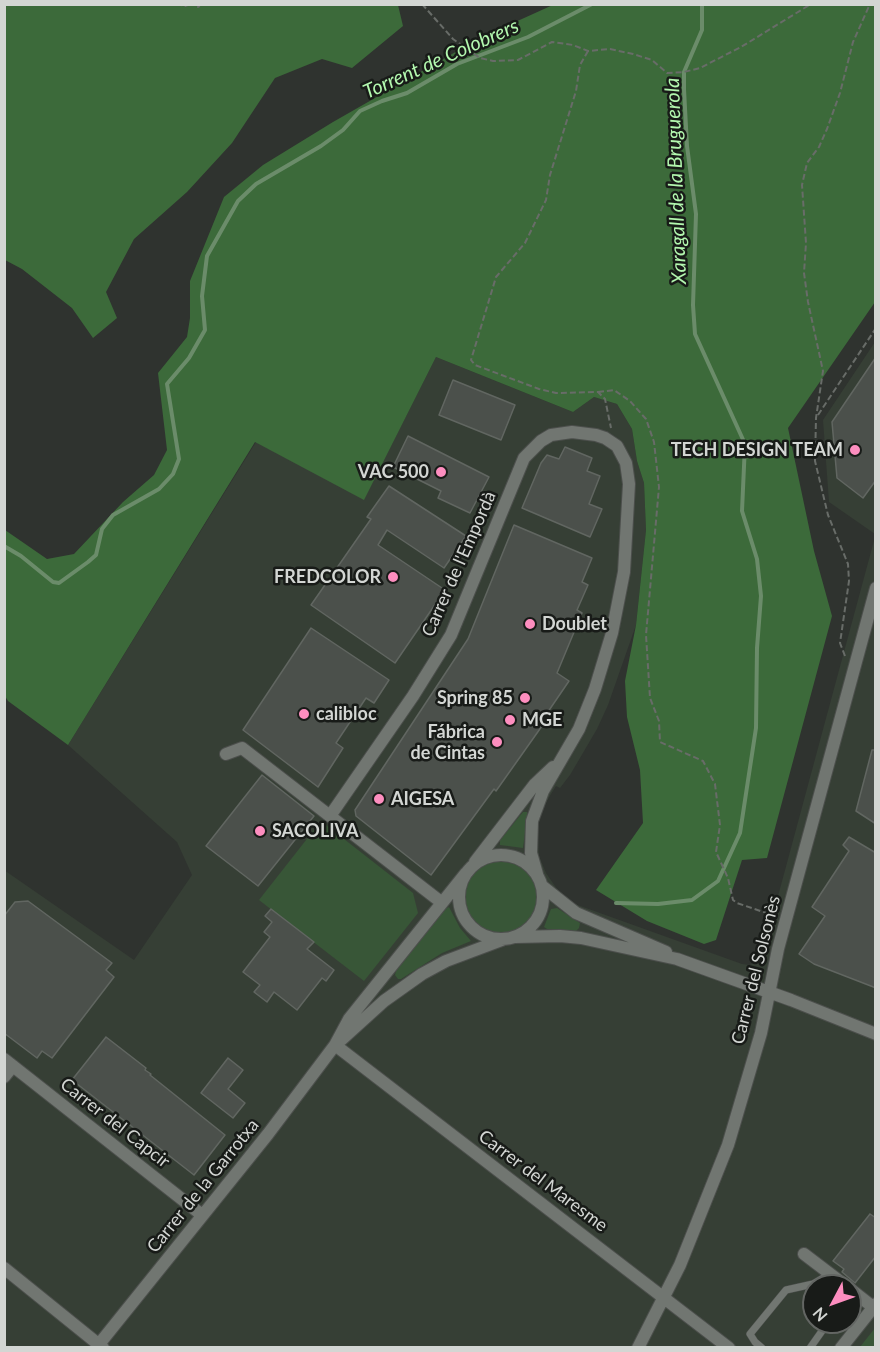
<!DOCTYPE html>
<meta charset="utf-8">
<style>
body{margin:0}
#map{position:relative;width:880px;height:1352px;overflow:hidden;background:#2f332f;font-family:Lato,sans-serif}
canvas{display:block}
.frame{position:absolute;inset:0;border:6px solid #d3d6d3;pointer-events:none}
.north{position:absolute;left:802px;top:1274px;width:60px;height:60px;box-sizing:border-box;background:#181b18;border:2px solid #636663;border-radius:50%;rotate:229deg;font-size:16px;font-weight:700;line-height:24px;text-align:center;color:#d3d6d3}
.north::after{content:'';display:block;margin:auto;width:21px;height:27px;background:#fd8ebf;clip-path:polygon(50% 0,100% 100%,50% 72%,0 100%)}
</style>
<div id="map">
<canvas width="880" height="1352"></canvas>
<div class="frame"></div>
<div class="north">N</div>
</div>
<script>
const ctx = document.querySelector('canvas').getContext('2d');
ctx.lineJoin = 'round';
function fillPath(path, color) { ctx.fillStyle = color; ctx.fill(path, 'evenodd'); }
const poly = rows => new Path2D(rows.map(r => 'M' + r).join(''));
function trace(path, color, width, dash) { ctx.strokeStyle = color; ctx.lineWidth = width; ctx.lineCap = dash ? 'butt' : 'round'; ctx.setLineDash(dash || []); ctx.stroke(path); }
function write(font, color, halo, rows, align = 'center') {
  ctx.font = font + ' Lato,sans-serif'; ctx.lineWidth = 5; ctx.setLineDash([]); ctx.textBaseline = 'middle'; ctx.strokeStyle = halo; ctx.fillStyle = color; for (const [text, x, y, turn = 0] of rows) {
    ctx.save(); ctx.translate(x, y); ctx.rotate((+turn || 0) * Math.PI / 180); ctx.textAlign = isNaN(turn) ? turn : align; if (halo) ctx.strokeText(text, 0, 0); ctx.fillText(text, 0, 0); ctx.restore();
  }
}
const built = poly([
 [875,342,875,534,829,502,823,420],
 [436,357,573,412,594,397,617,404,632,429,637,461,644,483,646,530,636,625,608,705,597,729,570,775,560,788,556,786,551,794,543,808,539,822,538,838,539,856,546,873,557,889,572,903,742,964,750,965,761,959,875,537,875,1347,5,1347,4,870,134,960,192,875,177,842,68,745,256,442,364,499],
 [814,1286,850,1286,850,1322,814,1322]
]);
const green = poly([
 [523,812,527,812,527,817,523,848,500,845,500,840],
 [321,821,413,893,418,913,364,981,259,900],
 '462 896a38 38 0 1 1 76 0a38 38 0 1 1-76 0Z',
 [449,907,460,928,471,941,442,953,401,979,398,979,395,975,396,971,445,909],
 [557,908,580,923,579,928,576,931,547,929,544,927,551,909],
 [875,1328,875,1347,860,1347]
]);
const forest = poly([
 [555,4,875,5,875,302,788,428,814,551,832,616,767,858,742,860,716,940,704,944,647,921,596,890,643,823,640,770,627,717,625,681,636,625,646,530,644,483,637,461,632,429,617,404,594,397,573,412,436,357,364,500,255,442,68,745,8,701,5,696,5,530,47,559,74,554,123,502,154,475,167,450,158,373,187,337,190,318,190,281,224,197,263,165,333,122,480,38],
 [4,5,398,5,403,26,352,68,322,59,275,78,232,143,187,192,134,239,106,292,117,318,93,338,72,308,22,269,5,260]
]);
const stream = poly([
 [4,546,21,556,53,582,59,583,88,562,96,555,102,529,113,515,159,489,173,474,179,459,167,384,189,358,205,330,202,296,207,256,238,201,256,184,321,146,343,130,360,111,382,101,407,93,457,64,528,37,592,4],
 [616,903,658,904,692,900,718,881,740,833,756,728,757,648,761,596,757,559,742,511,745,444,695,334,693,305,696,214,687,146,684,89,684,72,702,30,702,4]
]);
const building = poly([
 [876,357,876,480,863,498,837,478,832,422,876,357],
 [453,380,515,405,501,440,439,415,453,380],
 [408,436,489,477,470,513,438,498,441,491,393,467,408,436],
 [565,447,592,458,587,471,600,476,589,504,602,509,590,537,522,508,541,463,547,455,559,459,565,447],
 [389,486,466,536,444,568,387,530,378,545,445,590,395,663,311,605,371,519,367,517,389,486],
 [514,525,592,558,582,582,588,585,577,610,582,613,557,673,569,681,539,725,542,726,496,791,494,789,431,875,356,816,355,810,468,639,514,525],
 [311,628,389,680,374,703,366,698,336,743,343,748,318,787,243,730,311,628],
 [872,750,876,750,876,824,856,811,872,750],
 [262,775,314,816,258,886,206,846,262,775],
 [849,837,876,853,876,988,814,964,799,954,825,916,812,907,849,851,843,845,849,837],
 [28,901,112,963,106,970,114,977,52,1058,42,1051,37,1058,4,1033,4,916,15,902,28,901],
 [271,909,314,942,307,949,334,970,326,981,322,978,297,1010,274,992,267,1002,254,992,260,985,243,972,270,937,264,932,272,922,265,916,271,909],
 [106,1037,146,1068,145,1070,151,1074,150,1075,225,1135,194,1175,72,1080,106,1037],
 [228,1058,243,1070,228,1089,245,1103,233,1118,201,1093,228,1058],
 [870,1214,876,1218,876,1256,855,1283,842,1272,844,1269,833,1261,870,1214]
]);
const path = poly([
 [176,4,185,6,191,4],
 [201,4,198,7,203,4],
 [422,4,453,39,480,58,493,61,518,60,552,42,573,45,588,51,610,49,633,54,652,60,667,73,684,72,700,68,741,47,811,4],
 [588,51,580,65,576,91,550,175,546,200,525,243,496,277,471,360,475,365,539,389,556,393,598,392,605,399,611,428],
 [598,392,614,390,630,401,646,419,654,442,659,487,646,635,650,698,659,721,660,742,703,761,715,784,720,825,716,852,728,878,733,900,737,903,775,916],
 [818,415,876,328],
 [845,656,840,643,849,581,848,564,828,515,815,461,816,418,823,371,808,302,804,273,806,243,802,185,807,163,819,147,827,129,840,93,853,42,870,4]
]);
const service = poly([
 [825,1286,830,1274],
 [762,1348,755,1342,750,1334,786,1290,813,1284,830,1274],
 [810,1348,822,1331,822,1322]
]);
const minor = poly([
 [226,754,242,748,441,902],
 [330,816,413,696,451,635,524,458,541,441,551,435,572,432,596,435,605,438,617,446,626,463,629,484,624,572,612,633,595,689,579,729,543,791,532,821,531,853,537,874],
 '459 897a42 42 0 1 1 84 0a42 42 0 1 1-84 0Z',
 [475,862,535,784,553,767],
 [542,886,576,913,666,952],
 [515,937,560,936,581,938,677,959,791,1000,876,1034],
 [341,1040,384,1001,422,974,446,961,502,940],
 [335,1045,729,1348],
 [4,1059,202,1215],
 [4,1077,13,1066],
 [804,1254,846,1286],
 [4,1268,103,1348],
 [850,1289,873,1307],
 [96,1348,268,1134,335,1045,349,1019,466,873],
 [638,1348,680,1265,728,1145,761,1033,778,949,876,588],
 [841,1348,876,1304]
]);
const markers = [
 [855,450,6,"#fd8ebf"],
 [441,472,6,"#fd8ebf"],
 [393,577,6,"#fd8ebf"],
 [530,624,6,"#fd8ebf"],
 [525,698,6,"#fd8ebf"],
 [304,714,6,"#fd8ebf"],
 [510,720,6,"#fd8ebf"],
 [497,742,6,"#fd8ebf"],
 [379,799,6,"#fd8ebf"],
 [260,831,6,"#fd8ebf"]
];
const poiNames = [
 ["TECH DESIGN TEAM",843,450],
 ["VAC 500",429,472],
 ["FREDCOLOR",381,577],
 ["Doublet",542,624,"left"],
 ["Spring 85",513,698],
 ["calibloc",316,714,"left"],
 ["MGE",522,720,"left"],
 ["Fábrica",485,732],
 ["de Cintas",485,753],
 ["AIGESA",391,799,"left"],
 ["SACOLIVA",272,831,"left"]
];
const streetNames = [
 ["Carrer de l'Empordà",459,564,-66],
 ["Carrer del Solsonès",756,970,-76],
 ["Carrer del Capcir",115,1123,38],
 ["Carrer del Maresme",543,1181,37],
 ["Carrer de la Garrotxa",203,1186,-51]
];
const waterNames = [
 ["Torrent de Colobrers",441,59,-24],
 ["Xaragall de la Bruguerola",676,181,-92]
];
fillPath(built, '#363f35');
fillPath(green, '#385637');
fillPath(forest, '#3c6a3a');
trace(stream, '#6b8c6a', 4);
fillPath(building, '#4b504b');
trace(building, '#616661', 1.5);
trace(service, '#4c4f4c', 8);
trace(minor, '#4c4f4c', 14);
trace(path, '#686c68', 2, [6, 3]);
trace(service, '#717671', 7);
trace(minor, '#717671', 12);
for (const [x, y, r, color] of markers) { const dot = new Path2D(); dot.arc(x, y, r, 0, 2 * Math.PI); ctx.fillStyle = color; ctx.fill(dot); trace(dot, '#181b18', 2); }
write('bold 18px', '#d3d6d3', '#181b18', poiNames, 'right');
write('18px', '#d3d6d3', '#181b18', streetNames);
write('italic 20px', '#b3f8af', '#181b18', waterNames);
</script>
